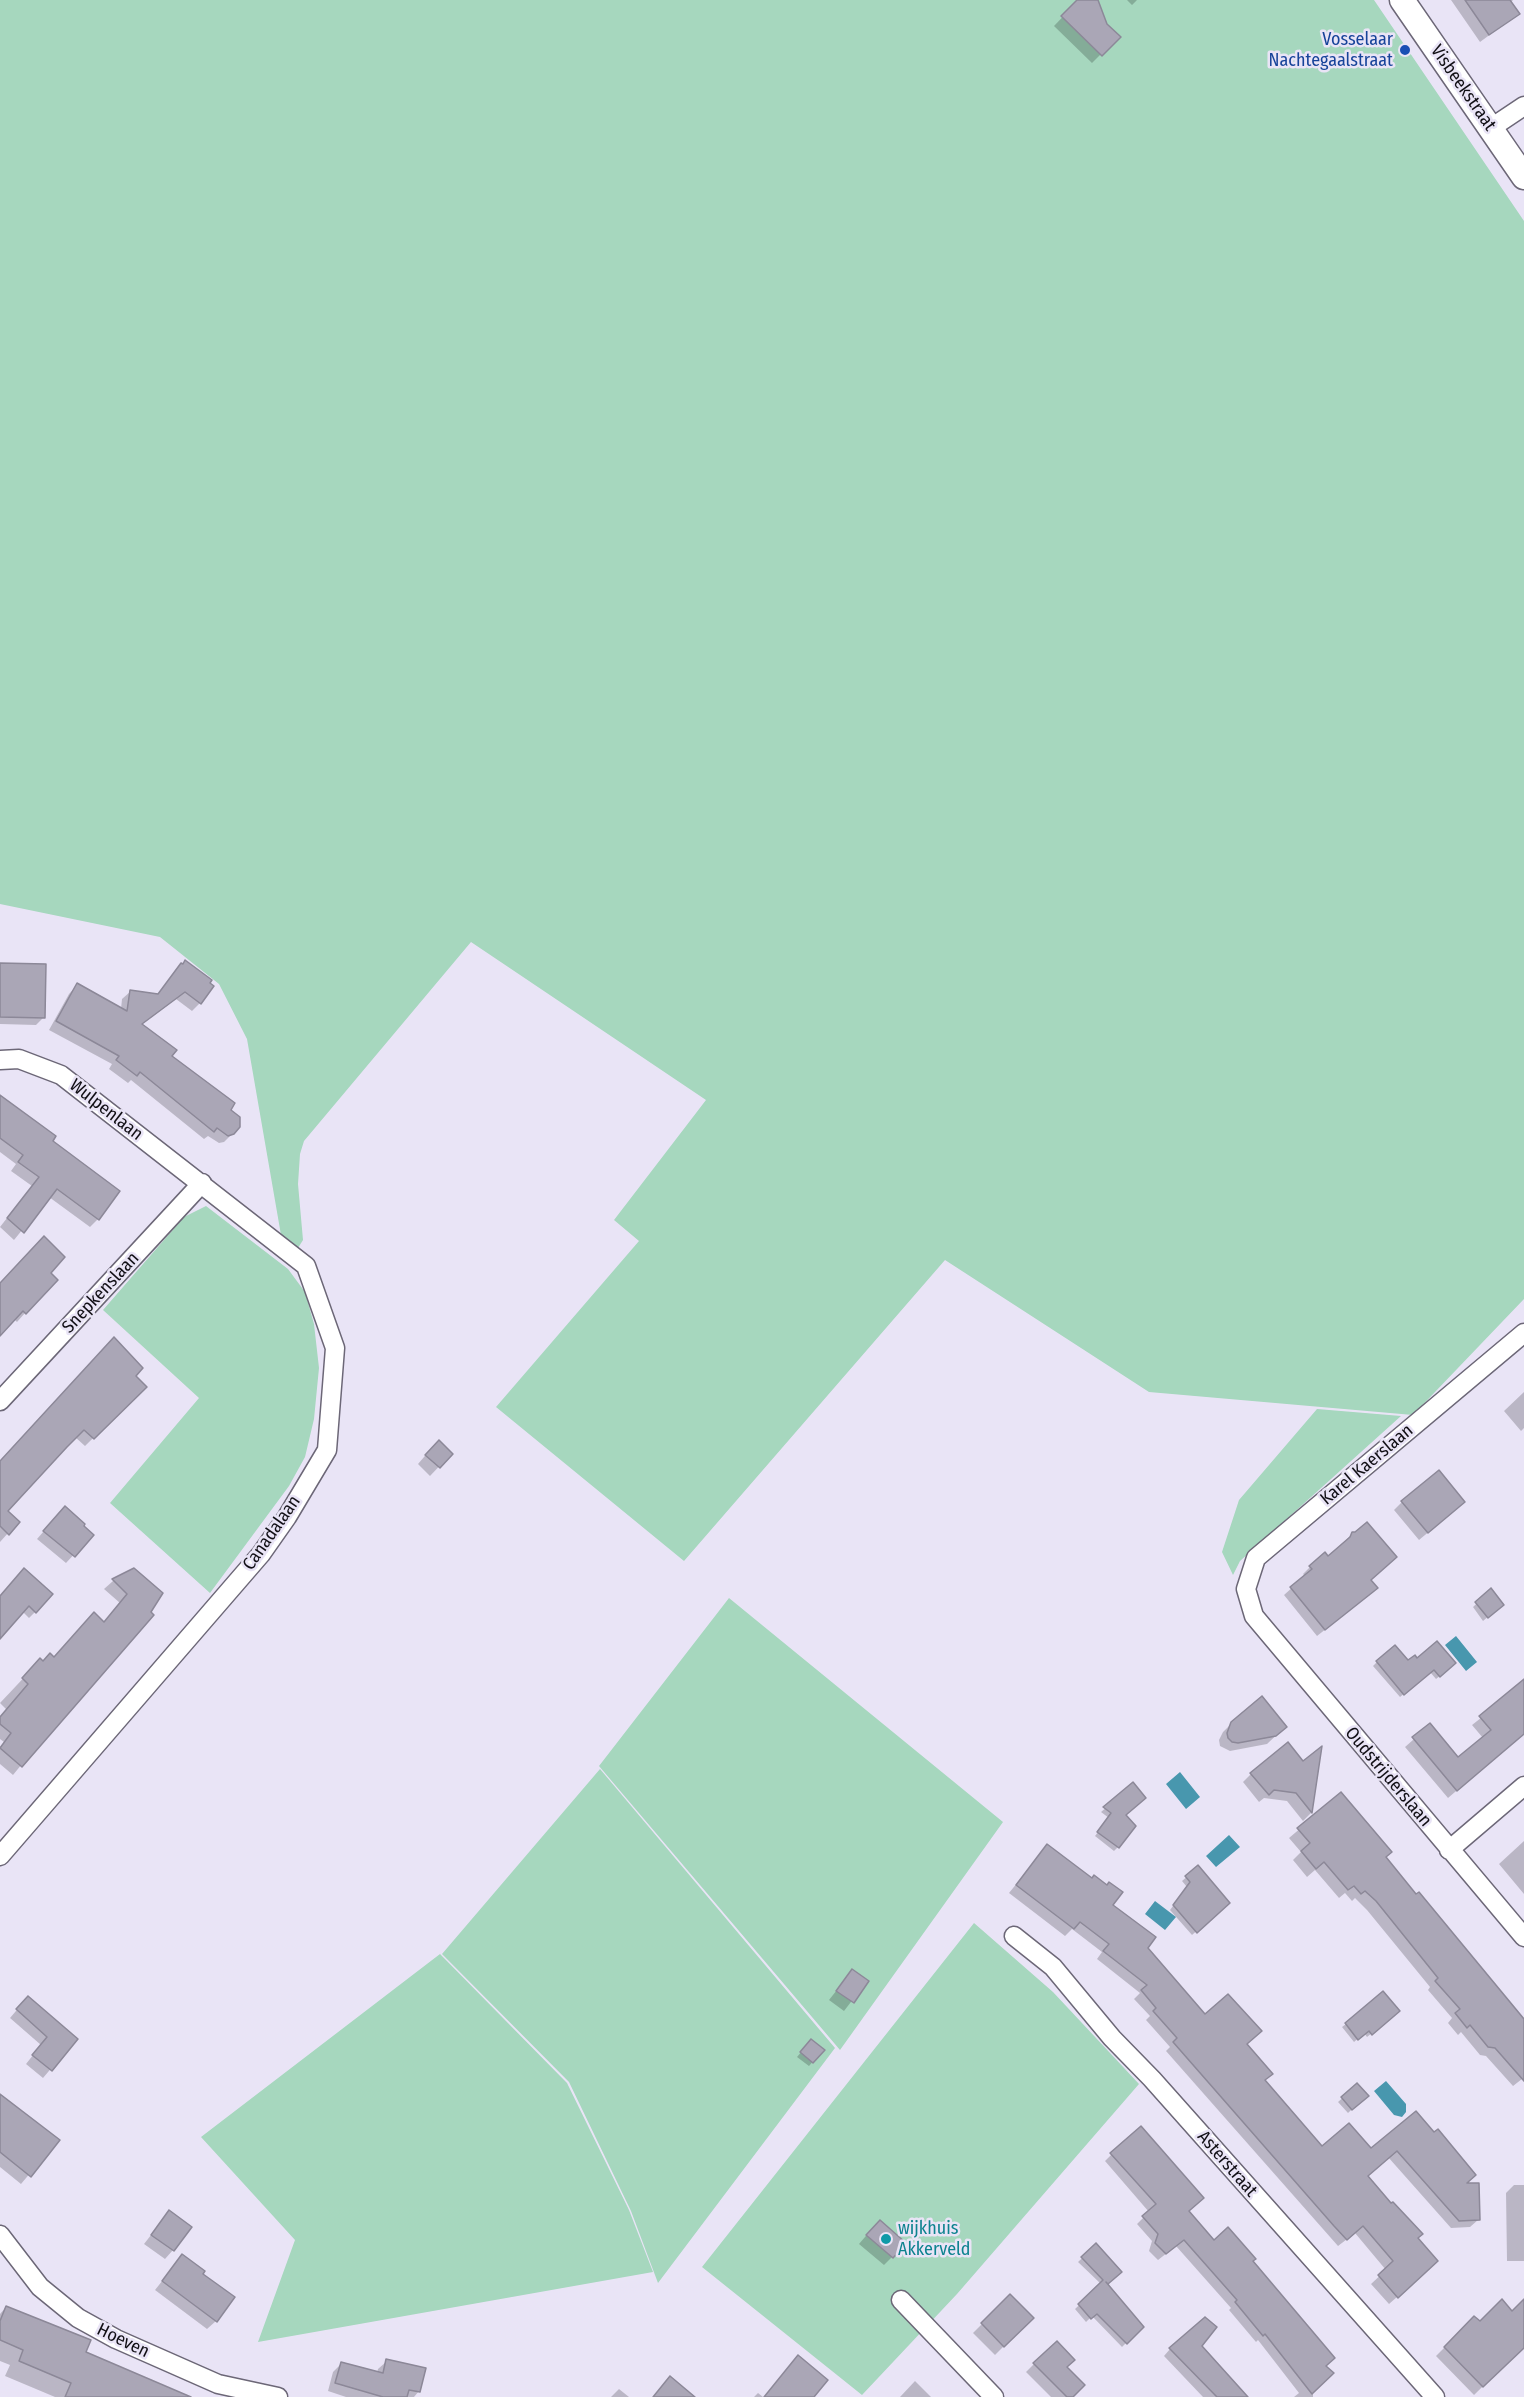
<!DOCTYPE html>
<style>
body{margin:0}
canvas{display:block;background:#e9e4f6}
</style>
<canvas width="1524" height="2397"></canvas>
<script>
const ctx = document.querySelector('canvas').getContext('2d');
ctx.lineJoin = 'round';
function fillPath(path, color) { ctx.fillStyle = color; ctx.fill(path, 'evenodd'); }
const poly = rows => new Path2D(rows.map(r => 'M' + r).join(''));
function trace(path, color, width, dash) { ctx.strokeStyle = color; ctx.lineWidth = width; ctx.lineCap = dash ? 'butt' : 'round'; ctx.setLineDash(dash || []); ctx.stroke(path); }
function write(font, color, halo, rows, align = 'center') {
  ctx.font = font + ' "Fira Sans Condensed",sans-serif'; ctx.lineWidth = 5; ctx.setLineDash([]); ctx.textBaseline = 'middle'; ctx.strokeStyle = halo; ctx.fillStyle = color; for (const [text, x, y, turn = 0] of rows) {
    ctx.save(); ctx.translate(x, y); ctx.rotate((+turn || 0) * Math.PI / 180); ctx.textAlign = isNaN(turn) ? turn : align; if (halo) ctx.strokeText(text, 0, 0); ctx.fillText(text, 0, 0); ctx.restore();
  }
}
const green = poly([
 [0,0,1374,0,1524,221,1524,1299,1413,1415,1149,1392,945,1260,684,1561,496,1407,639,1241,614,1220,706,1100,471,942,304,1141,300,1154,298,1184,303,1240,298,1248,281,1235,247,1039,219,984,160,937,0,904],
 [206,1206,288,1269,305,1292,314,1324,319,1368,314,1419,305,1457,289,1486,210,1593,110,1503,199,1398,103,1310,184,1217],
 [1317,1409,1401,1416,1240,1561,1233,1575,1222,1552,1239,1500],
 [729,1598,1003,1822,840,2050,599,1766],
 [600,1769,835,2048,658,2283,631,2211,569,2082,442,1954],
 [974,1923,1053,1992,1139,2084,957,2294,862,2395,702,2267],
 [440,1954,567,2083,629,2210,653,2272,258,2342,295,2240,201,2137]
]);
const water = poly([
 [1456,1636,1477,1662,1466,1671,1445,1645],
 [1180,1772,1200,1797,1186,1809,1166,1784],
 [1229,1835,1240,1847,1216,1867,1206,1856],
 [1155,1901,1176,1917,1165,1930,1145,1914],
 [1386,2081,1406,2104,1406,2112,1402,2117,1394,2115,1374,2091]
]);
const shadow = poly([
 [1079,0,1097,0,1104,17,1106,25,1118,37,1092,63,1054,26],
 [1127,0,1137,0,1132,5],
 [1451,0,1513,0,1510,3,1518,14,1480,42],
 [0,964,44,1017,36,1025,0,1024],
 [181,965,200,1003,192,1011,176,999,141,1025,170,1057,229,1110,233,1133,224,1142,219,1143,208,1136,204,1139,131,1080,128,1083,109,1069,112,1064,49,1030,69,994,77,985,121,1009,122,999,131,991,157,995],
 [0,1105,51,1141,98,1219,90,1227,49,1197,14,1240,0,1227,32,1186,11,1171,16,1164,0,1152],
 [49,1273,25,1313,17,1322,14,1319,0,1333,0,1284],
 [134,1376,145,1387,85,1446,75,1437,6,1511,18,1522,0,1542,0,1463],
 [1524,1392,1524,1428,1521,1431,1504,1411],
 [430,1450,451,1454,430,1476,418,1464],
 [1402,1502,1455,1510,1419,1540,1394,1510],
 [58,1515,81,1526,92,1535,66,1563,37,1539],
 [1352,1534,1369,1580,1369,1595,1317,1636,1284,1595,1305,1576,1303,1574,1310,1567,1327,1558],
 [134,1570,161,1594,13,1775,0,1764,0,1747,4,1742,0,1739,0,1718,7,1710,0,1703,32,1669,54,1659,104,1623,120,1603,104,1589,113,1581],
 [18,1576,35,1612,29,1618,22,1611,0,1636,0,1597],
 [1491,1590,1498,1608,1483,1621,1473,1607],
 [1417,1660,1451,1667,1436,1679,1430,1672,1400,1697,1373,1666,1377,1662,1408,1662],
 [1524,1684,1524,1726,1511,1744,1448,1798,1405,1747,1430,1725,1458,1759,1483,1738,1472,1725],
 [1232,1723,1285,1727,1267,1744,1230,1751,1220,1746,1219,1740,1223,1732],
 [1320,1750,1311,1813,1303,1821,1287,1801,1264,1798,1259,1802,1243,1782,1251,1774,1303,1763],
 [1133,1785,1118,1847,1114,1851,1095,1836,1109,1818,1101,1812],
 [1341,1794,1384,1858,1524,2022,1524,2082,1522,2079,1513,2086,1486,2056,1480,2055,1461,2032,1458,2035,1448,2023,1452,2018,1428,1990,1430,1987,1367,1910,1355,1898,1352,1901,1345,1893,1339,1898,1315,1870,1307,1877,1293,1860,1301,1852,1289,1838],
 [1524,1841,1524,1894,1499,1864],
 [1047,1846,1111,1905,1204,2016,1245,2045,1264,2081,1322,2148,1371,2150,1416,2113,1465,2185,1478,2220,1470,2227,1451,2228,1388,2157,1366,2177,1416,2239,1429,2269,1389,2304,1371,2284,1386,2270,1355,2233,1338,2246,1166,2051,1170,2047,1146,2020,1150,2016,1134,1999,1140,1993,1097,1959,1102,1952,1072,1929,1065,1936,1009,1893],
 [1198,1867,1228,1903,1192,1935,1170,1910,1187,1887,1182,1881],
 [852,1971,867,1981,844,2011,829,2000],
 [21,2005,76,2039,43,2078,26,2064,41,2045,10,2018],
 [1394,2015,1367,2037,1364,2033,1354,2042,1342,2027,1346,2024],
 [808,2044,823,2050,809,2066,797,2057],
 [1357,2085,1366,2096,1348,2113,1338,2102],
 [0,2096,58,2140,21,2184,0,2167],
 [1112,2154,1187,2212,1214,2242,1252,2261,1325,2366,1313,2392,1313,2397,1294,2397,1299,2393,1258,2340,1256,2342,1229,2310,1231,2308,1176,2246,1158,2260,1149,2251,1152,2241,1137,2224,1149,2212,1105,2161],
 [1514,2185,1524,2185,1524,2261,1507,2261,1506,2193],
 [169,2212,173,2250,165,2259,144,2244],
 [871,2230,892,2257,884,2265,859,2244],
 [1096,2245,1116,2276,1106,2284,1142,2327,1122,2347,1092,2316,1086,2322,1075,2309,1101,2284,1078,2262],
 [182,2256,200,2274,216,2321,207,2329,155,2290],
 [1010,2296,1032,2318,995,2355,973,2333],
 [1524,2301,1524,2346,1474,2395,1436,2356,1474,2318,1480,2323,1512,2313],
 [6,2307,84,2353,188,2397,55,2397,5,2376,10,2365,0,2361,0,2314],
 [1201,2347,1247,2397,1203,2397,1164,2356,1170,2349],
 [387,2361,419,2391,414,2397,346,2397,328,2391,333,2372,341,2364,377,2373,378,2369],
 [1034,2364,1065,2368,1071,2397,1051,2397,1026,2372],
 [915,2381,931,2397,900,2397],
 [619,2389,629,2397,611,2397],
 [758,2393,763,2397,754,2397]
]);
const building = poly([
 [1077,0,1098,0,1107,24,1121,37,1102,56,1061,16,1077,0],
 [1465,0,1510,0,1520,14,1489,35,1465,0],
 [185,960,212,980,210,983,214,986,201,1004,185,992,142,1024,177,1050,172,1056,235,1103,231,1110,240,1117,240,1127,234,1134,228,1136,217,1128,214,1132,140,1072,137,1076,116,1060,119,1056,56,1021,77,983,127,1011,130,990,158,994,181,963,183,964,185,960],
 [0,963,46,964,45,1018,0,1017,0,963],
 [0,1095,56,1136,53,1141,120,1191,99,1220,57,1189,24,1233,7,1218,39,1177,18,1162,23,1155,0,1138,0,1095],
 [44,1236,65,1257,51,1273,58,1280,26,1314,23,1311,0,1336,0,1283,44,1236],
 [114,1337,143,1368,136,1376,147,1387,94,1439,84,1430,67,1447,8,1511,20,1522,9,1535,0,1526,0,1461,114,1337],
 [439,1440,453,1454,440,1468,425,1455,439,1440],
 [1439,1470,1465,1502,1428,1533,1401,1501,1439,1470],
 [65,1506,85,1524,84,1526,94,1535,75,1557,43,1531,65,1506],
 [1367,1522,1397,1557,1371,1580,1378,1588,1325,1630,1290,1587,1312,1569,1309,1566,1325,1552,1328,1556,1350,1537,1352,1532,1355,1532,1367,1522],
 [24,1568,53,1594,36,1613,29,1606,0,1639,0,1596,24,1568],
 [134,1568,163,1593,151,1612,154,1615,22,1767,0,1748,11,1733,0,1724,0,1717,28,1684,22,1678,40,1658,43,1661,50,1653,54,1657,94,1612,104,1622,127,1594,112,1579,134,1568],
 [1491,1588,1504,1605,1488,1618,1475,1602,1491,1588],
 [1437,1641,1456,1663,1440,1677,1434,1670,1404,1695,1376,1661,1395,1645,1408,1660,1415,1655,1417,1658,1437,1641],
 [1524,1679,1524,1734,1457,1791,1412,1737,1430,1723,1458,1757,1491,1730,1479,1716,1524,1679],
 [1262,1696,1287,1727,1276,1736,1238,1743,1232,1742,1228,1738,1227,1733,1231,1722,1262,1696],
 [1288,1742,1303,1761,1322,1746,1312,1813,1296,1793,1274,1790,1269,1795,1250,1773,1288,1742],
 [1133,1782,1146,1798,1126,1815,1136,1826,1119,1848,1097,1832,1111,1813,1103,1807,1133,1782],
 [1341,1792,1392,1852,1386,1857,1416,1894,1419,1892,1524,2019,1524,2081,1495,2048,1488,2047,1470,2025,1467,2028,1455,2013,1460,2009,1435,1981,1438,1978,1376,1901,1365,1891,1361,1894,1354,1886,1348,1890,1324,1862,1316,1869,1301,1851,1310,1843,1297,1828,1341,1792],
 [1047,1844,1092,1878,1094,1875,1107,1885,1109,1882,1123,1892,1113,1905,1156,1937,1148,1948,1205,2014,1228,1994,1262,2031,1247,2044,1273,2074,1265,2080,1322,2146,1349,2123,1371,2148,1416,2111,1434,2132,1438,2129,1476,2175,1467,2183,1479,2183,1480,2220,1459,2221,1397,2151,1368,2176,1391,2203,1393,2202,1423,2234,1418,2238,1438,2261,1398,2298,1378,2275,1393,2261,1363,2226,1347,2240,1334,2226,1173,2042,1177,2038,1153,2011,1156,2008,1141,1990,1147,1985,1103,1951,1109,1944,1080,1922,1074,1929,1016,1885,1047,1844],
 [1198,1865,1230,1903,1197,1933,1173,1905,1190,1882,1185,1876,1198,1865],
 [852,1969,869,1981,854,2003,836,1991,852,1969],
 [1383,1991,1400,2011,1372,2035,1369,2031,1358,2040,1345,2023,1383,1991],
 [28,1996,78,2039,52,2071,32,2055,47,2037,16,2009,28,1996],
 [811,2039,825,2050,813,2063,800,2052,811,2039],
 [1357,2083,1369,2096,1352,2110,1341,2097,1357,2083],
 [0,2094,60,2140,31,2177,0,2152,0,2094],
 [1141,2126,1204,2198,1189,2211,1214,2240,1228,2227,1256,2259,1253,2261,1335,2358,1326,2366,1334,2373,1312,2394,1265,2334,1263,2336,1235,2302,1237,2300,1184,2240,1166,2254,1155,2243,1158,2234,1142,2216,1156,2204,1110,2153,1141,2126],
 [169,2210,192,2227,174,2251,151,2235,169,2210],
 [880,2220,906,2243,893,2258,866,2235,880,2220],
 [1096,2243,1122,2272,1108,2284,1106,2282,1144,2327,1127,2344,1097,2314,1091,2319,1078,2304,1103,2280,1081,2257,1096,2243],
 [182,2254,205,2271,203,2274,235,2297,217,2322,162,2281,182,2254],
 [1010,2294,1034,2318,1004,2347,981,2323,1010,2294],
 [1502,2299,1512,2311,1524,2299,1524,2348,1483,2387,1444,2347,1474,2316,1480,2321,1502,2299],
 [6,2306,91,2340,86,2352,191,2397,65,2397,71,2383,19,2361,23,2350,0,2340,0,2321,6,2306],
 [1205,2317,1217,2327,1202,2346,1248,2397,1217,2397,1169,2348,1205,2317],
 [1057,2341,1075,2360,1067,2367,1085,2385,1073,2397,1067,2397,1033,2363,1057,2341],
 [798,2355,828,2380,814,2397,764,2397,798,2355],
 [386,2359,426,2368,420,2392,409,2390,407,2397,383,2397,335,2383,341,2362,383,2373,386,2359],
 [670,2376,695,2397,653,2397,670,2376]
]);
const street = poly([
 [1491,128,1524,106],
 [0,1060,19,1059,61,1075,306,1266,335,1348,327,1450,287,1517,261,1554,0,1856],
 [1524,1333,1256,1558,1246,1589,1254,1616,1524,1937],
 [0,1401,202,1183],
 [1449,1850,1524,1786],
 [1014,1936,1053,1967,1112,2038,1152,2079,1435,2397],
 [0,2235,40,2287,78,2318,116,2339,218,2384,278,2397],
 [901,2300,994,2397]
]);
const secondary = poly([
 [1402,0,1524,177]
]);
const markers = [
 [1405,50,6,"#1a4fb4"],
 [886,2239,6,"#0f9aa8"]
];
const transitNames = [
 ["Vosselaar",1393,40],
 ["Nachtegaalstraat",1393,61]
];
const streetNames = [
 ["Visbeekstraat",1463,88,55],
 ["Wulpenlaan",106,1110,38],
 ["Snepkenslaan",101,1293,-47],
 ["Karel Kaerslaan",1367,1465,-40],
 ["Canadalaan",272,1533,-55],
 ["Oudstrijderslaan",1388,1777,50],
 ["Asterstraat",1227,2164,49],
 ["Hoeven",123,2341,26]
];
const cultureNames = [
 ["wijkhuis",898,2229],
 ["Akkerveld",898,2250]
];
fillPath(green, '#a6d7be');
fillPath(water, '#4897ae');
fillPath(shadow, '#0003');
fillPath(building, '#aaa6b6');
trace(building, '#8c8898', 1.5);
trace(street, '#6c6777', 21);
trace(secondary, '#6c6777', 27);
trace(street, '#fff', 18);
trace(secondary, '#fff', 24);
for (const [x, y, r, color] of markers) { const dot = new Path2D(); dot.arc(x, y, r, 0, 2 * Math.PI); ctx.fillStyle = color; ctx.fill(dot); trace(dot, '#e9e4f6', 2); }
write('18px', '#164399', '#e9e4f6', transitNames, 'right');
write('18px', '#110f15', '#e9e4f6', streetNames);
write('18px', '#0d838f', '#e9e4f6', cultureNames, 'left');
</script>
